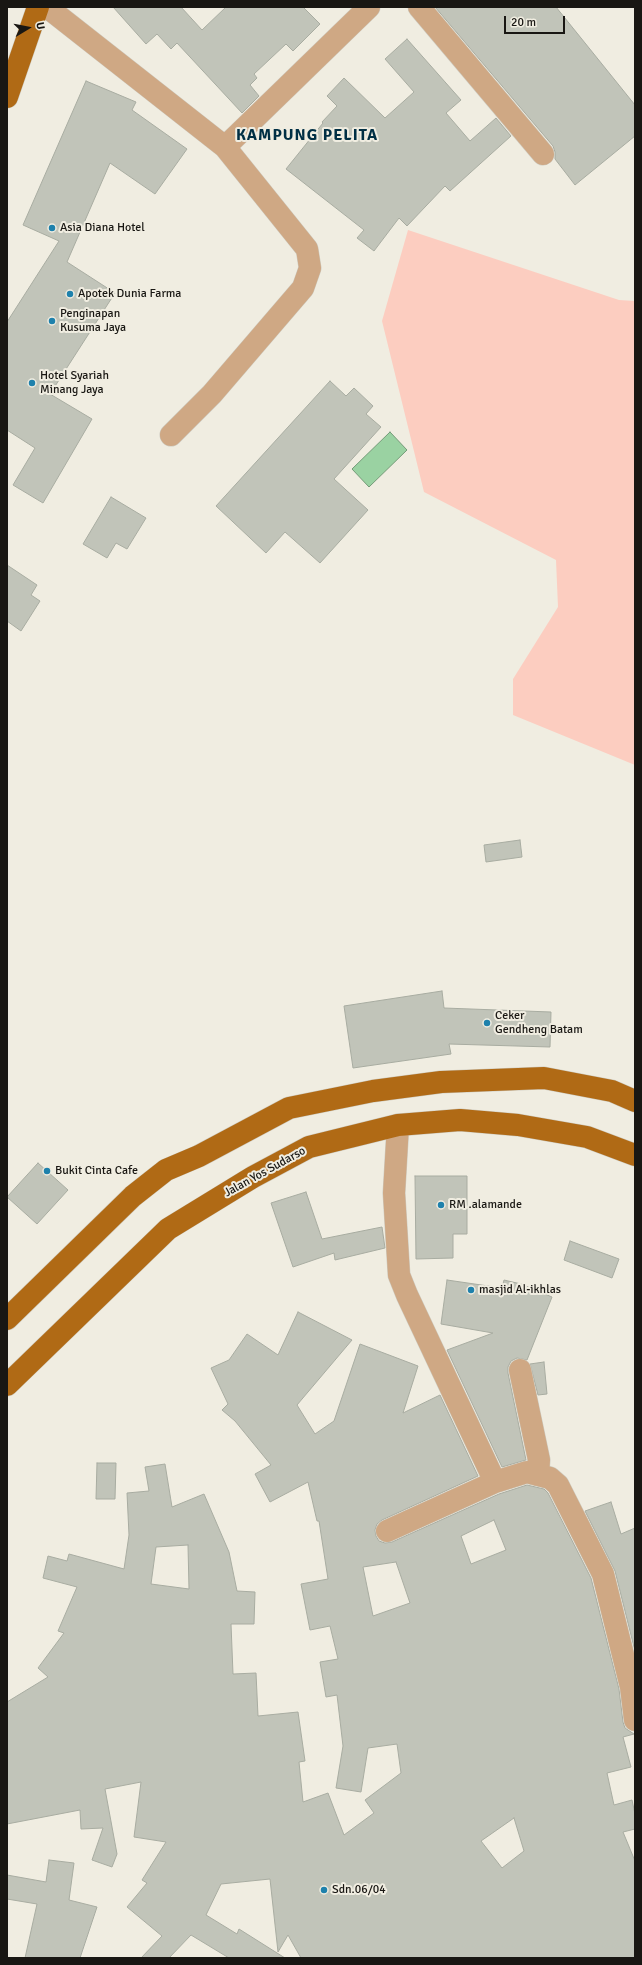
<!DOCTYPE html>
<style>
body{margin:0}
#map{position:relative;width:642px;height:1965px;overflow:hidden;background:#f0ede1;font-family:Signika,sans-serif}
canvas{display:block}
.frame{position:absolute;inset:0;border:8px solid #191713;pointer-events:none}
.north{position:absolute;left:8px;top:8px;width:40px;height:40px;-webkit-text-stroke:3px #f0ede1;paint-order:stroke;rotate:80deg;font-size:11px;font-weight:700;line-height:16px;text-align:center;color:#191713}
.north::after{content:'';display:block;margin:auto;width:14px;height:18px;background:#191713;clip-path:polygon(50% 0,100% 100%,50% 72%,0 100%)}
.scale{position:absolute;left:504px;top:16px;width:61px;height:18px;box-sizing:border-box;border:2px solid #191713;border-top:0;padding-left:5px;font-size:12px;line-height:14px;white-space:nowrap;color:#191713;-webkit-text-stroke:3px #f0ede1;paint-order:stroke}
</style>
<div id="map">
<canvas width="642" height="1965"></canvas>
<div class="frame"></div>
<div class="north">U</div>
<div class="scale">20 m</div>
</div>
<script>
const ctx = document.querySelector('canvas').getContext('2d');
ctx.lineJoin = 'round';
function fillPath(path, color) { ctx.fillStyle = color; ctx.fill(path, 'evenodd'); }
const poly = rows => new Path2D(rows.map(r => 'M' + r).join(''));
function trace(path, color, width, dash) { ctx.strokeStyle = color; ctx.lineWidth = width; ctx.lineCap = dash ? 'butt' : 'round'; ctx.setLineDash(dash || []); ctx.stroke(path); }
function write(font, color, halo, rows, align = 'center') {
  ctx.font = font + ' Signika,sans-serif'; ctx.lineWidth = 4; ctx.setLineDash([]); ctx.textBaseline = 'middle'; ctx.strokeStyle = halo; ctx.fillStyle = color; for (const [text, x, y, turn = 0] of rows) {
    ctx.save(); ctx.translate(x, y); ctx.rotate((+turn || 0) * Math.PI / 180); ctx.textAlign = isNaN(turn) ? turn : align; if (halo) ctx.strokeText(text, 0, 0); ctx.fillText(text, 0, 0); ctx.restore();
  }
}
const green = poly([
 [408,230,619,300,635,301,635,765,513,715,513,679,558,607,556,560,424,492,382,321]
]);
const water = poly([
 [390,432,407,450,369,487,352,469,390,432]
]);
const building = poly([
 [113,7,181,7,202,30,226,7,303,7,320,24,293,51,286,44,254,74,257,78,250,85,259,96,242,113,177,43,171,49,157,34,146,44,113,7],
 [435,7,556,7,635,105,635,136,575,185,555,159,555,152,553,146,435,7],
 [407,39,461,100,446,113,470,141,496,118,511,136,450,191,445,186,407,226,399,218,374,251,357,238,364,230,286,169,323,123,322,122,337,106,327,96,344,78,385,118,414,92,385,59,407,39],
 [86,81,136,102,132,110,187,149,155,194,110,163,67,262,115,293,50,394,92,419,43,503,13,485,35,448,7,430,7,322,59,241,23,225,86,81],
 [330,381,346,396,354,388,373,406,366,414,381,427,334,479,368,510,320,563,285,532,266,553,216,506,330,381],
 [111,497,146,518,127,549,116,543,107,558,83,544,111,497],
 [7,565,37,585,31,595,40,601,21,631,7,621,7,565],
 [520,840,522,857,486,862,484,845,520,840],
 [442,991,444,1008,551,1012,550,1047,449,1044,451,1054,353,1068,344,1006,442,991],
 [38,1163,68,1190,37,1224,7,1197,38,1163],
 [415,1176,467,1176,467,1234,453,1234,453,1258,416,1259,415,1176],
 [306,1192,322,1239,382,1227,385,1248,335,1260,334,1253,293,1267,271,1203,306,1192],
 [570,1241,619,1259,612,1278,564,1260,570,1241],
 [447,1280,502,1288,504,1280,521,1284,552,1297,527,1360,517,1358,511,1361,508,1367,508,1373,526,1460,502,1467,447,1350,493,1333,441,1324,447,1280],
 [298,1312,352,1340,297,1405,315,1434,334,1421,360,1344,418,1366,403,1413,440,1395,478,1476,382,1520,377,1524,375,1530,376,1536,379,1541,385,1543,392,1542,499,1494,527,1485,544,1489,548,1493,591,1578,619,1689,623,1722,625,1728,634,1734,623,1737,631,1767,607,1773,614,1805,632,1800,635,1814,635,1829,623,1832,635,1861,635,1958,301,1958,288,1935,278,1952,270,1879,221,1884,206,1915,237,1934,239,1929,285,1958,229,1958,191,1935,169,1958,141,1958,162,1936,127,1907,147,1883,142,1880,166,1842,134,1837,141,1782,105,1789,117,1854,112,1867,92,1860,103,1828,81,1829,80,1810,7,1824,7,1702,48,1677,38,1668,64,1633,58,1631,77,1587,43,1578,48,1556,67,1561,69,1554,124,1569,129,1535,127,1493,149,1491,145,1467,165,1464,172,1507,204,1494,229,1552,237,1591,255,1592,254,1624,231,1624,233,1674,256,1673,258,1716,298,1712,305,1761,299,1762,303,1802,328,1793,344,1835,374,1813,365,1800,401,1773,397,1744,368,1748,361,1792,336,1788,343,1746,337,1695,326,1697,320,1662,338,1659,330,1626,310,1630,301,1584,328,1579,319,1521,317,1521,308,1482,270,1502,255,1474,271,1465,235,1421,222,1410,228,1404,211,1368,229,1360,247,1334,278,1355,298,1312],
 [494,1520,506,1550,471,1564,461,1536,494,1520],
 [188,1545,189,1589,151,1584,156,1547,188,1545],
 [396,1562,410,1603,373,1616,363,1567,396,1562],
 [514,1818,524,1851,502,1868,481,1841,514,1818],
 [544,1362,547,1394,538,1395,530,1364,544,1362],
 [97,1463,116,1463,115,1499,96,1499,97,1463],
 [611,1502,621,1534,635,1528,635,1651,615,1571,585,1511,611,1502],
 [49,1860,74,1863,69,1900,97,1907,80,1958,25,1958,37,1904,7,1899,7,1875,46,1882,49,1860]
]);
const minor = poly([
 [47,7,225,147,307,249,310,268,303,288,212,394,171,435],
 [419,7,543,154],
 [225,147,369,7],
 [398,1125,394,1193,399,1275,407,1295,495,1482],
 [520,1370,539,1460,538,1475],
 [387,1531,495,1482,527,1472,550,1478,558,1485,603,1574,631,1687,635,1720]
]);
const major = poly([
 [7,97,38,7],
 [7,1319,133,1196,166,1170,199,1156,289,1108,373,1091,441,1082,544,1078,612,1091,635,1101],
 [7,1385,168,1229,253,1177,309,1147,398,1125,460,1120,518,1125,587,1137,635,1155]
]);
const markers = [
 [52,228,4,"#1e81ac"],
 [70,294,4,"#1e81ac"],
 [52,321,4,"#1e81ac"],
 [32,383,4,"#1e81ac"],
 [487,1023,4,"#1e81ac"],
 [47,1171,4,"#1e81ac"],
 [441,1205,4,"#1e81ac"],
 [471,1290,4,"#1e81ac"],
 [324,1890,4,"#1e81ac"]
];
const poiNames = [
 ["Asia Diana Hotel",60,228],
 ["Apotek Dunia Farma",78,294],
 ["Penginapan",60,314],
 ["Kusuma Jaya",60,328],
 ["Hotel Syariah",40,376],
 ["Minang Jaya",40,390],
 ["Ceker",495,1016],
 ["Gendheng Batam",495,1030],
 ["Bukit Cinta Cafe",55,1171],
 ["RM .alamande",449,1205],
 ["masjid Al-ikhlas",479,1290],
 ["Sdn.06/04",332,1890]
];
const streetNames = [
 ["Jalan Yos Sudarso",265,1172,-29]
];
const districtNames = [
 ["KAMPUNG PELITA",307,136]
];
fillPath(green, '#fccdc0');
fillPath(water, '#9ad2a2');
trace(water, '#739a77', 1);
fillPath(building, '#c1c4b9');
trace(building, '#a8aca1', 1);
trace(minor, '#cecbc0', 23);
trace(major, '#cecbc0', 23);
trace(minor, '#cfa884', 22);
trace(major, '#b06a15', 22);
for (const [x, y, r, color] of markers) { const dot = new Path2D(); dot.arc(x, y, r, 0, 2 * Math.PI); ctx.fillStyle = color; ctx.fill(dot); trace(dot, '#f0ede1', 1.5); }
write('12px', '#191713', '#f0ede1', poiNames, 'left');
write('12px', '#191713', '#f0ede1', streetNames);
ctx.letterSpacing = '1px';
write('bold 16px', '#002f44', '#f0ede1', districtNames);
ctx.letterSpacing = '0px';
</script>
